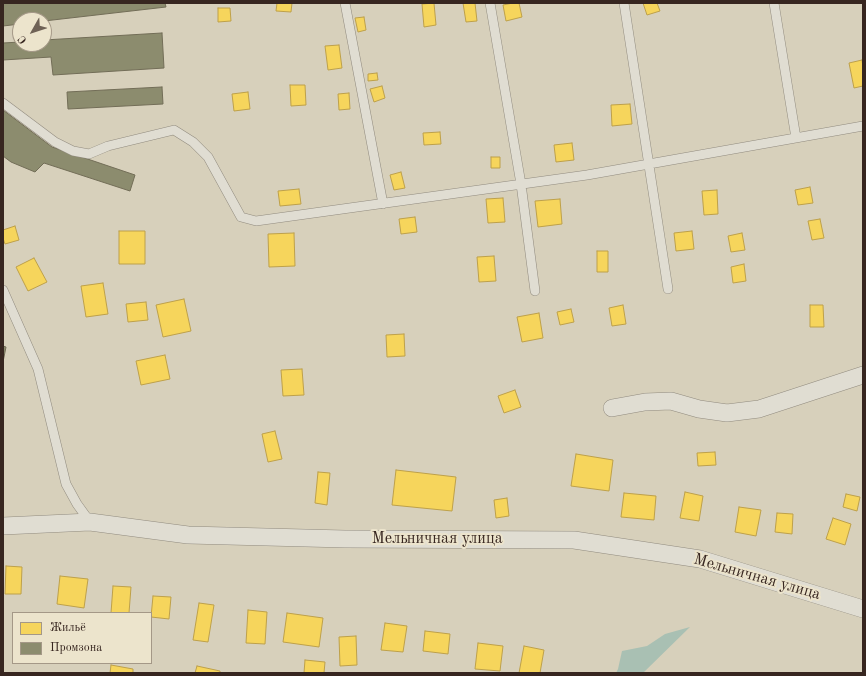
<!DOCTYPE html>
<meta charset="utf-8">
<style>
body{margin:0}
#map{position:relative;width:866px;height:676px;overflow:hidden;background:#d7d0bb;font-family:"Old Standard TT",serif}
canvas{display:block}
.frame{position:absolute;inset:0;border:4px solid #372620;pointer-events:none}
.legend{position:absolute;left:12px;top:612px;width:140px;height:52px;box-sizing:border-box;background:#ece4cc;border:1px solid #a49887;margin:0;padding:5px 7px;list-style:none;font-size:12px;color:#372620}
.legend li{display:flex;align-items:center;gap:8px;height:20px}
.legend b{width:20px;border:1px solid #a49887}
.north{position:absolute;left:12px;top:12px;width:40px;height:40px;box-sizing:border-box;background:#ece4cc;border:1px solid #a49887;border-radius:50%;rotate:231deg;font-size:11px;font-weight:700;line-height:16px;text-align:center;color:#372620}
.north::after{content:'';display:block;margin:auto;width:14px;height:18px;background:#6f6256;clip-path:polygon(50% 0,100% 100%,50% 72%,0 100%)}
</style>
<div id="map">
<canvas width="866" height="676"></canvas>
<div class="frame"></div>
<ul class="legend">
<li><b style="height:11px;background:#f6d55c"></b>Жильё</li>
<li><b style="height:11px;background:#8c8c6e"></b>Промзона</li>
</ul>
<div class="north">С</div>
</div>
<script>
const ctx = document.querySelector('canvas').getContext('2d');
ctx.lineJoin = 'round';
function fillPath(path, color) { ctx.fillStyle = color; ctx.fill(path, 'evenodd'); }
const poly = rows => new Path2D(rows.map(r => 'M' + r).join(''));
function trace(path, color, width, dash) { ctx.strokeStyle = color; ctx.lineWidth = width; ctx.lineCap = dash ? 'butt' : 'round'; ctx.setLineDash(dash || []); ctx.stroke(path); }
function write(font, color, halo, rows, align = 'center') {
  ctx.font = font + ' "Old Standard TT",serif'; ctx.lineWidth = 4; ctx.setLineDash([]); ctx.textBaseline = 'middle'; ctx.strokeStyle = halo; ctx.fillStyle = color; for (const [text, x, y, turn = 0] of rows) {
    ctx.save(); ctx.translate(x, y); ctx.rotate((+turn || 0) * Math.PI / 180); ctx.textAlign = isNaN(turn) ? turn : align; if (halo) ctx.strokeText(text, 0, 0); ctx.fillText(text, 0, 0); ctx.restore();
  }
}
const water = poly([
 [690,627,643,673,616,673,618,669,622,651,647,646,665,634]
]);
const homes = poly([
 [277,3,292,3,291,12,276,11,277,3],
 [434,3,436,25,424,27,422,4,434,3],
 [463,3,475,3,477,21,466,22,463,3],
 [513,3,519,3,522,17,506,21,503,5,513,3],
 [643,3,657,3,660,11,647,15,643,3],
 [218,8,230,8,231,21,218,22,218,8],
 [364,17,366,30,358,32,355,18,364,17],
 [339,45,342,68,328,70,325,46,339,45],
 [862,60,863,67,863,86,854,88,849,63,862,60],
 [377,73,378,80,368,81,368,74,377,73],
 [290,85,305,85,306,105,291,106,290,85],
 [382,86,385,98,374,102,370,89,382,86],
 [248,92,250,109,234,111,232,94,248,92],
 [349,93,350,109,339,110,338,94,349,93],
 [630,104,632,124,612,126,611,105,630,104],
 [440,132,441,144,424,145,423,133,440,132],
 [572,143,574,160,556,162,554,145,572,143],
 [491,157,500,157,500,168,491,168,491,157],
 [401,172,405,188,394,190,390,175,401,172],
 [810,187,813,203,798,205,795,190,810,187],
 [299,189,301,204,280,206,278,191,299,189],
 [717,190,718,214,704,215,702,191,717,190],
 [503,198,505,222,488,223,486,199,503,198],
 [560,199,562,224,538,227,535,201,560,199],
 [415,217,417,232,401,234,399,219,415,217],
 [820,219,824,238,812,240,808,221,820,219],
 [15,226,19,240,5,244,3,238,3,230,15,226],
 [119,231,145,231,145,264,119,264,119,231],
 [692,231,694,249,676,251,674,233,692,231],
 [294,233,295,266,269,267,268,234,294,233],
 [742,233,745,250,731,252,728,236,742,233],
 [597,251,608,251,608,272,597,272,597,251],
 [494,256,496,281,479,282,477,257,494,256],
 [34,258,47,282,28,291,16,267,34,258],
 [744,264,746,281,733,283,731,267,744,264],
 [103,283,108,314,86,317,81,286,103,283],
 [184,299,191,331,163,337,156,305,184,299],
 [146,302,148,320,128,322,126,304,146,302],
 [623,305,626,324,612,326,609,308,623,305],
 [810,305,823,305,824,327,810,327,810,305],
 [571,309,574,322,560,325,557,312,571,309],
 [539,313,543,338,522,342,517,317,539,313],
 [404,334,405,356,387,357,386,335,404,334],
 [165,355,170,379,141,385,136,361,165,355],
 [302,369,304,395,283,396,281,370,302,369],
 [515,390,521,407,504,413,498,396,515,390],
 [275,431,282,459,268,462,262,434,275,431],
 [715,452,716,465,698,466,697,453,715,452],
 [576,454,613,460,609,491,571,486,576,454],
 [396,470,456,477,452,511,392,505,396,470],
 [318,472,330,473,327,505,315,503,318,472],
 [685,492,703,496,699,521,680,518,685,492],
 [624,493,656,496,654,520,621,517,624,493],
 [846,494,860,497,857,511,843,507,846,494],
 [507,498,509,516,496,518,494,500,507,498],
 [739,507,761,510,756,536,735,532,739,507],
 [777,513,793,514,792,534,775,532,777,513],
 [833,518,851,524,845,545,826,539,833,518],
 [6,566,22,567,21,594,5,594,6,566],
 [60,576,88,579,84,608,57,604,60,576],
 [113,586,131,587,129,613,111,613,113,586],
 [153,596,171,597,169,619,151,617,153,596],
 [199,603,214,605,208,642,193,640,199,603],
 [248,610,267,612,265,644,246,643,248,610],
 [287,613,323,618,319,647,283,642,287,613],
 [385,623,407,626,403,652,381,650,385,623],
 [425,631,450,634,448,654,423,651,425,631],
 [356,636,357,665,340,666,339,637,356,636],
 [478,643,503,646,500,671,475,669,478,643],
 [524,646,544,650,540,673,519,673,524,646],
 [305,660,325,662,324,673,304,673,305,660],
 [111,665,133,669,133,673,110,673,111,665],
 [197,666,220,671,220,673,195,673,197,666]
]);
const industry = poly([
 [3,3,165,3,166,7,44,21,44,20,20,20,20,24,3,26,3,3],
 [162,33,164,68,53,75,51,57,3,60,3,43,20,42,20,44,44,44,44,40,162,33],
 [162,87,163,104,68,109,67,92,162,87],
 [3,110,52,147,135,175,130,191,44,163,35,172,11,162,3,156,3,110],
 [3,346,6,347,3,362,3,346]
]);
const service = poly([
 [345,3,383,204],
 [490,3,521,184,535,291],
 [624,3,668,289],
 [774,3,796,138],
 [3,103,55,142,73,151,89,154,108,146,174,130,193,142,208,157,241,217,256,221,587,175,863,126],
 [3,290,38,369,66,484,77,504,90,522]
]);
const minor = poly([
 [612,408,645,402,671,401,699,409,727,413,759,409,863,375],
 [3,526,90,522,188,535,345,539,574,540,700,559,863,609]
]);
const streetNames = [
 ["Мельничная улица",437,539],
 ["Мельничная улица",757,577,16]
];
fillPath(water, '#a9c0b3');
fillPath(homes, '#f6d55c');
trace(homes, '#bda04a', 1);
fillPath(industry, '#8c8c6e');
trace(industry, '#726d57', 1);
trace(service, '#918b7f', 10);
trace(minor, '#918b7f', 18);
trace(service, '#e0ddd2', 9);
trace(minor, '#e0ddd2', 17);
write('16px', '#372620', '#ece4cc', streetNames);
</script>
